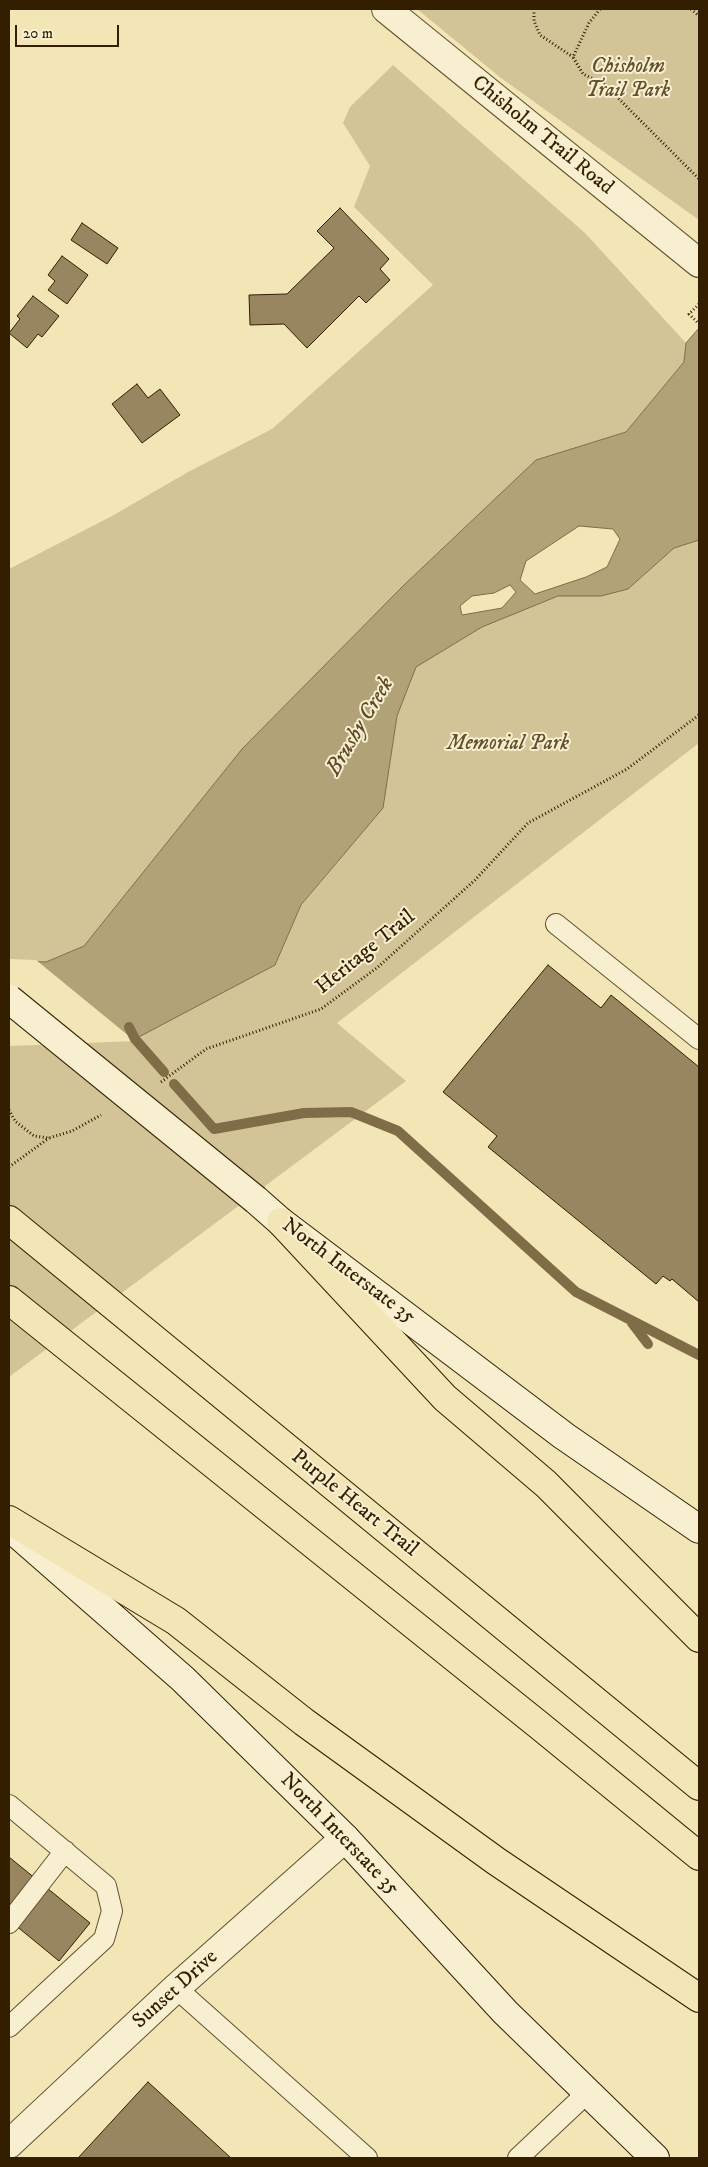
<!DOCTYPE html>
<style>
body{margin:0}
#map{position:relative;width:708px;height:2167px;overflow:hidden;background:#f3e6b6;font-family:"IM FELL DW Pica",serif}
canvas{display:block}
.frame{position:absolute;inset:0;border:10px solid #331e00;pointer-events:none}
.scale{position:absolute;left:15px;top:25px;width:104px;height:22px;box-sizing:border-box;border:2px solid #331e00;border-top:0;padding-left:6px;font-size:15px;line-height:18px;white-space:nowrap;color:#331e00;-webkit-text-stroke:4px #f7efd0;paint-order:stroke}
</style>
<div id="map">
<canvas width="708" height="2167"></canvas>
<div class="frame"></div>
<div class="scale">20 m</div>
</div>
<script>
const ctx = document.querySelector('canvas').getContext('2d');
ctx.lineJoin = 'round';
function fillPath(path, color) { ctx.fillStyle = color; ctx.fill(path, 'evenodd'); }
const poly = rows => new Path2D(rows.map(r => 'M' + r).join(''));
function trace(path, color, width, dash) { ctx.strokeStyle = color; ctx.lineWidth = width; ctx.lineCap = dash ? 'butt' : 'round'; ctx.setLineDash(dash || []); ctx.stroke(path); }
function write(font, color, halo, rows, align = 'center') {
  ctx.font = font + ' "IM FELL DW Pica",serif'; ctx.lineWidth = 4; ctx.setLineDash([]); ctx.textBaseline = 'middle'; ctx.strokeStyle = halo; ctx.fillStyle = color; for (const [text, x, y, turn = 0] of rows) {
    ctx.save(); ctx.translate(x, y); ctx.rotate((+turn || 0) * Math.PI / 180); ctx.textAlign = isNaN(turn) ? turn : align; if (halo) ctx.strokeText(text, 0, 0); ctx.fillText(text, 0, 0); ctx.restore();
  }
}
const green = poly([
 [417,9,699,9,699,220,501,78],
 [393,65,585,233,686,343,684,362,626,432,536,460,403,586,242,749,84,946,46,962,275,965,301,906,383,808,397,716,416,667,482,627,558,596,601,596,628,589,674,548,699,540,699,743,337,1023,406,1081,9,1377,9,569,112,516,188,472,272,429,433,285,354,207,370,166,343,123,350,107]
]);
const water = poly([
 [699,328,699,540,674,548,628,589,601,596,558,596,482,627,416,667,397,716,383,808,301,905,275,965,135,1039,9,1043,9,961,46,962,84,946,242,749,403,586,536,460,626,432,684,362,686,343,699,328],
 [579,526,613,529,620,539,607,567,586,577,535,594,520,580,526,561,579,526],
 [510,585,516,592,502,608,462,615,460,606,472,596,494,593,510,585]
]);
const pier = poly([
 [9,959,36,960,135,1041,9,1046]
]);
const stream = poly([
 [129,1027,135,1039,164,1072],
 [174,1084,214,1129,304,1113,351,1112,398,1131,576,1292,699,1355],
 [632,1323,648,1344]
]);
const building = poly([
 [340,208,389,259,380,269,390,280,366,303,359,296,307,348,284,324,250,325,249,295,287,294,334,248,317,231,340,208],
 [82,223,118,248,107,264,71,240,82,223],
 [62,256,88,275,67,304,48,290,55,281,48,275,62,256],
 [33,296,59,316,42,337,38,334,27,348,9,333,20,319,17,316,33,296],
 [137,384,148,398,160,389,180,415,142,443,112,404,137,384],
 [548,965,601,1008,611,995,699,1067,699,1302,672,1279,670,1281,663,1276,656,1284,488,1147,497,1136,443,1092,548,965],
 [9,1857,90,1923,59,1961,9,1920,9,1857],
 [148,2082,231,2158,78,2158,148,2082]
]);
const path = poly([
 [534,9,534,21,540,35,573,57],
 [600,9,589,23,573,57,583,74,604,84,699,179],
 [691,9,699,16],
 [699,304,689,314,699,324],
 [161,1082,206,1049,321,1009,378,967,475,880,528,823,627,769,699,715],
 [9,1110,15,1121,34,1136,49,1138,72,1131,101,1115],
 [9,1167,49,1138]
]);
const service = poly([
 [556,924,699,1039],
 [9,1805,106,1886,112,1911,104,1939,9,2027],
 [9,1923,65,1851],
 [176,1988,367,2158],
 [518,2158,586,2094]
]);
const minor = poly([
 [9,2144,176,1988,345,1838]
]);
const tertiary = poly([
 [386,9,699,263]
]);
const secondary = poly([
 [256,1200,281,1222,564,1436,699,1529],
 [14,1531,183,1679,345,1838,505,2012,655,2158]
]);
const motorway = poly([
 [9,1220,699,1786],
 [281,1222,445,1398,546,1484,699,1638],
 [9,1300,540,1726,699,1856],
 [9,1520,176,1621,304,1722,496,1861,699,1998]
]);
const secondaryBridge = poly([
 [9,999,256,1200]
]);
const parkNames = [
 ["Chisholm",628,68],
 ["Trail Park",628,92],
 ["Memorial Park",508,745]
];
const streetNames = [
 ["Chisholm Trail Road",542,136,39],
 ["Heritage Trail",366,953,-39],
 ["North Interstate 35",348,1272,37],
 ["Purple Heart Trail",354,1504,39],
 ["North Interstate 35",339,1835,46],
 ["Sunset Drive",176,1990,-42]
];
const waterNames = [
 ["Brushy Creek",361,727,-59]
];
fillPath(green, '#d2c497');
fillPath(water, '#b2a278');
trace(water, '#7f6d48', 1);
fillPath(pier, '#f3e6b6');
trace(stream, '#7f6d48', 10);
fillPath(building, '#97865f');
trace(building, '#331e00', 1);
trace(service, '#63502e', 22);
trace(minor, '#63502e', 30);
trace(tertiary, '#63502e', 30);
trace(secondary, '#331e00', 30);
trace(motorway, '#331e00', 30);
trace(path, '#331e00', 3, [1, 2.5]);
trace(service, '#f7efd0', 20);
trace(minor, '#f7efd0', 28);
trace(tertiary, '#f7efd0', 28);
trace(secondary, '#f7efd0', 28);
trace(motorway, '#f3e6b6', 28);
trace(secondaryBridge, '#331e00', 30, []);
trace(secondaryBridge, '#f7efd0', 28);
write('italic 21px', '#63502d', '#f7efd0', parkNames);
write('21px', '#331e00', '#f7efd0', streetNames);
write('italic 22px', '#5f4c2a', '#f7efd0', waterNames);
</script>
